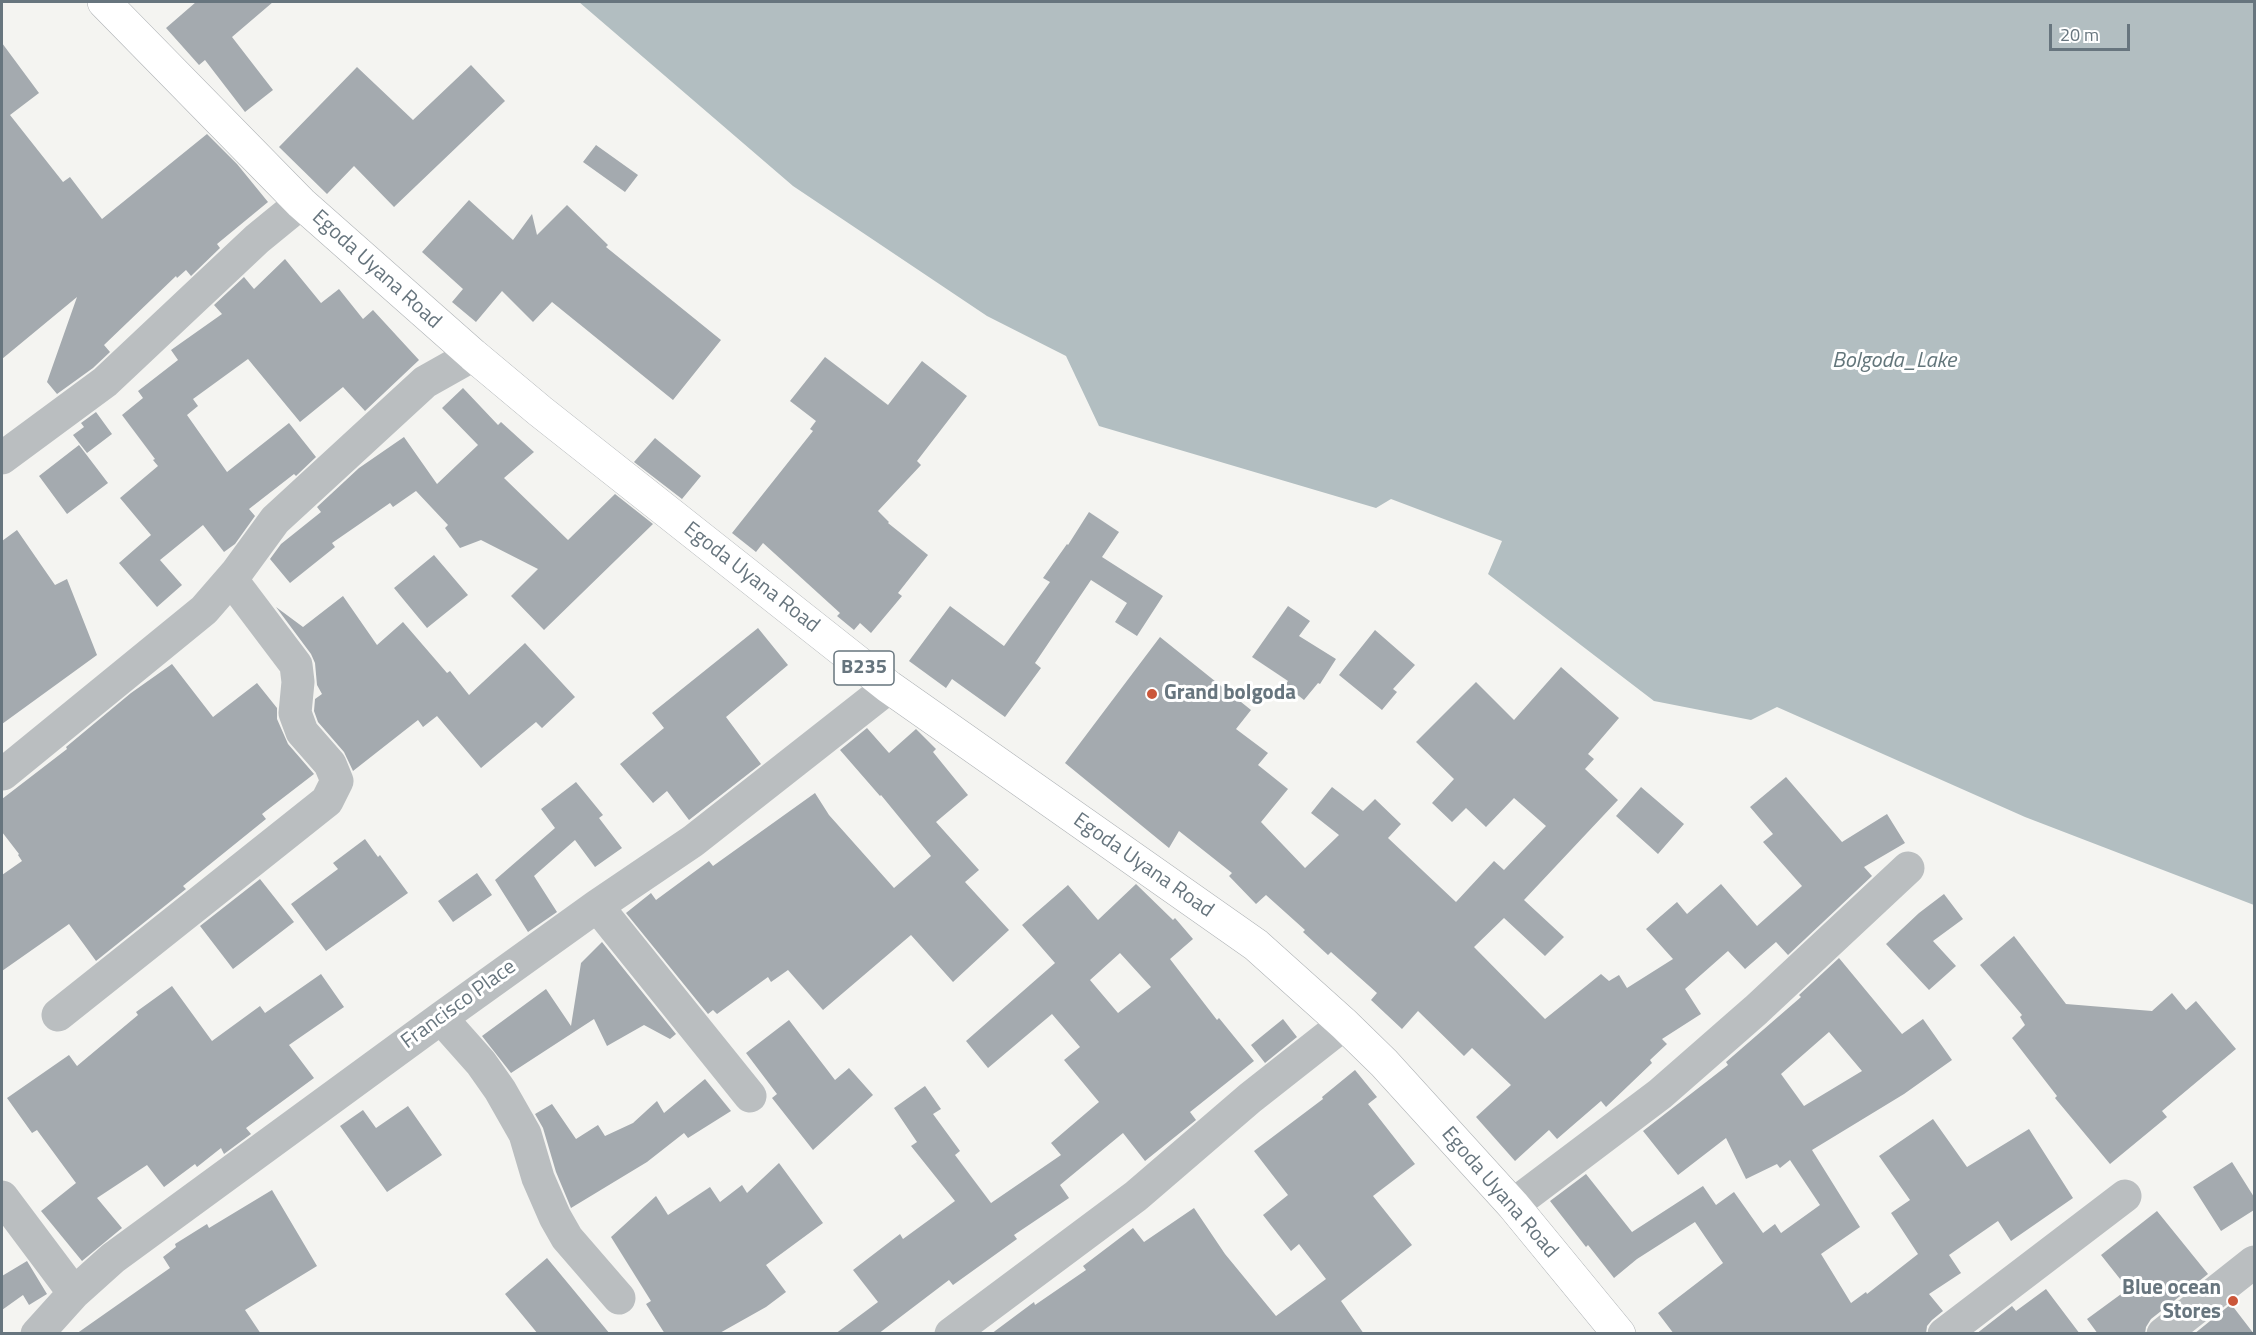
<!DOCTYPE html>
<style>
body{margin:0}
#map{position:relative;width:2256px;height:1335px;overflow:hidden;background:#f4f4f1;font-family:"Titillium Web",sans-serif}
canvas{display:block}
.frame{position:absolute;inset:0;border:3px solid #67757e;pointer-events:none}
.scale{position:absolute;left:2049px;top:24px;width:81px;height:27px;box-sizing:border-box;border:3px solid #67757e;border-top:0;padding-left:8px;font-size:18px;line-height:21px;white-space:nowrap;color:#67757e;-webkit-text-stroke:4px #fff;paint-order:stroke}
</style>
<div id="map">
<canvas width="2256" height="1335"></canvas>
<div class="frame"></div>
<div class="scale">20 m</div>
</div>
<script>
const ctx = document.querySelector('canvas').getContext('2d');
ctx.lineJoin = 'round';
function fillPath(path, color) { ctx.fillStyle = color; ctx.fill(path, 'evenodd'); }
const poly = rows => new Path2D(rows.map(r => 'M' + r).join(''));
function trace(path, color, width, dash) { ctx.strokeStyle = color; ctx.lineWidth = width; ctx.lineCap = dash ? 'butt' : 'round'; ctx.setLineDash(dash || []); ctx.stroke(path); }
function write(font, color, halo, rows, align = 'center') {
  ctx.font = font + ' "Titillium Web",sans-serif'; ctx.lineWidth = 6; ctx.setLineDash([]); ctx.textBaseline = 'middle'; ctx.strokeStyle = halo; ctx.fillStyle = color; for (const [text, x, y, turn = 0] of rows) {
    ctx.save(); ctx.translate(x, y); ctx.rotate((+turn || 0) * Math.PI / 180); ctx.textAlign = isNaN(turn) ? turn : align; if (halo) ctx.strokeText(text, 0, 0); ctx.fillText(text, 0, 0); ctx.restore();
  }
}
const water = poly([
 [579,2,2254,2,2254,905,2025,817,1777,707,1751,720,1654,701,1488,574,1502,541,1391,499,1376,508,1099,426,1066,356,987,316,793,186]
]);
const building = poly([
 [196,2,273,2,232,37,273,90,245,112,205,60,199,65,166,28],
 [2,43,39,93,10,115,63,182,70,177,102,219,207,134,237,164,268,202,217,244,220,248,191,276,186,270,177,278,176,276,104,345,110,352,93,368,57,394,47,382,77,297,2,359],
 [471,65,505,101,394,207,354,166,327,194,279,147,357,67,413,120],
 [596,145,638,175,625,192,583,162],
 [469,200,513,240,532,214,537,235,567,205,608,245,606,247,721,340,673,400,552,302,533,322,502,291,476,322,452,302,463,289,422,252],
 [285,259,321,303,339,289,363,319,373,310,419,360,365,411,343,387,300,422,248,359,193,399,198,406,187,415,227,472,289,423,316,457,296,476,294,474,249,509,255,516,235,544,224,552,203,525,160,560,182,585,157,607,119,563,151,535,120,498,158,466,153,460,155,459,122,415,143,398,138,391,178,360,171,350,222,314,214,305,244,277,254,289],
 [825,357,888,405,922,361,967,396,917,461,921,465,878,511,889,522,888,523,928,555,898,593,902,596,871,633,860,623,854,630,837,616,840,613,763,543,756,552,732,533,813,431,810,429,816,421,790,401],
 [463,388,498,425,501,422,534,452,504,478,568,540,615,494,653,524,544,630,511,596,538,569,481,540,460,548,445,528,448,525,416,491,393,507,390,503,332,543,335,547,290,583,270,559,281,544,321,512,317,507,359,468,404,437,437,484,478,445,442,408],
 [96,412,112,434,87,453,73,435,84,427,81,423],
 [655,438,701,476,682,499,634,462],
 [79,445,108,483,67,514,39,476],
 [1089,512,1119,532,1102,557,1163,596,1137,636,1115,622,1127,603,1091,580,1035,663,1041,668,1005,717,952,679,946,688,909,661,950,606,1004,646,1050,582,1043,578,1067,544,1068,545],
 [17,530,55,585,67,579,97,655,2,724,2,541],
 [434,555,468,595,427,628,394,588],
 [343,596,377,645,403,622,447,673,450,671,469,695,525,643,575,697,542,728,536,722,481,768,437,716,423,727,418,720,353,771,344,752,318,722,314,711,315,699,322,694,317,685,315,663,311,654,276,607,303,627],
 [1288,606,1310,621,1299,636,1336,659,1320,684,1318,683,1304,700,1285,685,1288,681,1252,657],
 [758,628,788,665,726,717,761,764,689,820,667,791,653,803,620,764,664,728,652,713],
 [1375,630,1415,665,1393,689,1397,692,1382,710,1339,675],
 [1160,637,1251,710,1236,729,1268,753,1258,765,1288,789,1261,822,1305,868,1339,835,1311,813,1332,787,1363,811,1375,799,1401,824,1388,838,1456,902,1494,861,1504,870,1546,826,1514,798,1486,827,1466,808,1452,822,1432,803,1454,779,1416,742,1476,682,1514,720,1561,667,1619,718,1588,754,1594,759,1585,769,1618,800,1524,900,1564,937,1545,956,1504,918,1474,947,1545,1019,1601,974,1609,981,1619,975,1627,988,1673,959,1646,929,1677,902,1687,914,1721,884,1757,926,1802,886,1763,842,1773,834,1750,807,1786,777,1842,842,1887,814,1905,843,1864,867,1872,876,1788,955,1776,942,1745,969,1728,951,1685,989,1701,1014,1662,1039,1667,1044,1650,1060,1652,1063,1606,1107,1601,1101,1557,1139,1549,1130,1515,1161,1476,1117,1511,1085,1472,1048,1464,1056,1418,1011,1402,1029,1371,1000,1377,993,1331,952,1328,955,1303,932,1305,930,1266,895,1256,904,1229,876,1232,873,1179,831,1169,848,1065,763],
 [172,664,213,717,257,683,277,708,277,719,288,744,314,774,262,814,266,819,183,886,186,889,96,961,69,924,2,971,2,875,22,861,18,855,19,854,2,832,2,799,67,749,66,747,131,693],
 [867,728,889,753,916,729,936,749,933,752,968,795,936,822,979,870,965,882,1009,930,953,982,911,935,823,1010,788,970,771,982,768,977,717,1014,713,1010,708,1014,626,913,651,893,656,900,709,861,713,866,815,793,829,815,894,888,931,856,881,795,880,796,840,750],
 [576,782,603,815,599,818,622,848,595,867,575,840,534,876,557,912,528,932,495,880,555,828,541,809],
 [1641,787,1684,824,1658,854,1616,816],
 [365,839,378,857,380,855,408,893,326,951,291,904,338,869,333,863],
 [477,873,492,895,453,922,438,901],
 [260,879,294,922,233,969,200,926],
 [1136,884,1173,920,1175,918,1193,939,1170,959,1217,1020,1219,1018,1254,1061,1190,1112,1196,1120,1145,1161,1123,1133,1060,1185,1069,1198,1014,1235,1017,1239,953,1285,949,1280,878,1334,835,1334,878,1302,853,1270,900,1234,903,1239,955,1201,911,1146,917,1142,894,1108,925,1086,941,1109,933,1114,960,1151,955,1155,991,1203,1061,1155,1051,1143,1099,1102,1064,1060,1080,1047,1052,1014,988,1068,966,1041,1055,963,1022,925,1068,885,1098,920],
 [1120,953,1151,987,1118,1013,1090,980],
 [1944,894,1963,919,1933,941,1956,966,1929,990,1886,944,1919,913],
 [2014,936,2066,1004,2152,1011,2172,993,2186,1010,2196,1001,2236,1049,2162,1111,2167,1117,2110,1164,2055,1098,2057,1096,2012,1038,2025,1025,2020,1017,2022,1015,1980,965],
 [602,942,676,1034,670,1039,644,1025,607,1046,594,1019,511,1073,482,1036,546,989,571,1026,581,963],
 [1839,958,1902,1034,1923,1019,1952,1060,1904,1094,1812,1150,1860,1227,1821,1254,1851,1303,1866,1292,1867,1294,1918,1254,1891,1213,1910,1200,1879,1156,1933,1119,1967,1167,2029,1129,2073,1198,2011,1241,1998,1221,1949,1255,1961,1273,1929,1294,1943,1311,1932,1320,1927,1326,1926,1334,1674,1334,1658,1313,1723,1263,1695,1222,1637,1259,1614,1278,1588,1245,1586,1247,1550,1201,1586,1174,1632,1232,1703,1186,1716,1205,1734,1192,1763,1233,1775,1224,1781,1233,1820,1205,1790,1160,1780,1168,1777,1164,1746,1179,1726,1138,1678,1175,1643,1131,1728,1065,1726,1062,1801,997,1799,995],
 [1829,1032,1862,1071,1804,1106,1781,1074],
 [321,974,344,1007,289,1045,314,1078,246,1128,251,1134,224,1154,221,1148,197,1167,195,1164,164,1187,147,1165,97,1198,122,1228,82,1261,41,1211,76,1183,37,1130,32,1133,7,1098,69,1055,77,1066,138,1015,136,1012,172,986,212,1041,260,1006,265,1013],
 [1283,1019,1297,1037,1265,1063,1251,1045],
 [789,1020,835,1080,849,1068,873,1095,813,1150,772,1098,777,1094,746,1053],
 [1355,1070,1377,1097,1368,1104,1415,1164,1373,1196,1412,1245,1341,1301,1364,1334,991,1334,1034,1302,1035,1305,1086,1270,1083,1266,1133,1228,1144,1242,1194,1208,1225,1254,1276,1316,1326,1279,1299,1244,1291,1251,1263,1215,1288,1195,1254,1151,1323,1099,1322,1097],
 [705,1079,731,1111,688,1138,684,1133,647,1162,571,1208,556,1172,543,1128,535,1114,552,1104,576,1139,598,1125,605,1136,633,1123,657,1101,664,1113],
 [408,1106,442,1155,387,1192,340,1126,363,1110,376,1128],
 [2232,1162,2254,1197,2254,1210,2221,1231,2193,1187],
 [779,1163,823,1223,766,1265,786,1292,766,1307,718,1334,665,1334,646,1304,651,1301,611,1237,656,1196,668,1215,710,1187,720,1202,742,1185,747,1193],
 [272,1190,317,1266,245,1310,261,1334,76,1334,170,1268,163,1257,176,1247,175,1244,207,1224,209,1228],
 [2157,1211,2208,1274,2151,1319,2146,1327,2145,1334,2098,1334,2087,1319,2128,1289,2101,1255],
 [547,1258,610,1334,538,1334,505,1294],
 [27,1261,47,1294,29,1305,23,1295,2,1310,2,1276],
 [2046,1289,2080,1334,1976,1334,2012,1306,2016,1311],
 [2231,1304,2254,1334,2194,1334]
]);
const minor = poly([
 [2,458,105,382,257,239,301,203],
 [3,774,204,610,237,572,275,520,425,382,473,355],
 [597,906,750,1096],
 [58,1015,327,801,337,781,330,764,302,732,295,713,298,682,296,665,231,579],
 [441,1018,481,1063,500,1090,525,1134,538,1178,555,1217,567,1238,619,1298],
 [2,1197,74,1293],
 [1513,1205,1660,1094,1756,1010,1908,868],
 [37,1334,74,1293,113,1258,441,1018,597,906,693,841,889,687],
 [951,1334,1136,1196,1250,1098,1344,1024],
 [1944,1334,2125,1196],
 [2163,1334,2254,1262]
]);
const major = poly([
 [104,2,301,203,473,355,540,411,889,687,1256,945,1344,1024,1384,1063,1513,1205,1619,1334]
]);
const markers = [
 [1152,694,6,"#cb573a"],
 [2233,1301,6,"#cb573a"]
];
const shields = [
 [864,668,60]
];
const shieldNames = [
 ["B235",864,668]
];
const streetNames = [
 ["Egoda Uyana Road",376,270,42],
 ["Egoda Uyana Road",751,578,38],
 ["Egoda Uyana Road",1143,866,35],
 ["Francisco Place",459,1005,-36],
 ["Egoda Uyana Road",1499,1193,49]
];
const poiNames = [
 ["Grand bolgoda",1164,694],
 ["Blue ocean",2221,1289,"right"],
 ["Stores",2221,1313,"right"]
];
const waterNames = [
 ["Bolgoda_Lake",1894,362]
];
fillPath(water, '#b2bec1');
fillPath(building, '#a4aaaf');
trace(major, '#aeb2b5', 34);
trace(minor, '#babec0', 33);
trace(major, '#fff', 33);
for (const [x, y, r, color] of markers) { const dot = new Path2D(); dot.arc(x, y, r, 0, 2 * Math.PI); ctx.fillStyle = color; ctx.fill(dot); trace(dot, '#fff', 2); }
for (const [x, y, w] of shields) { const box = new Path2D(); box.roundRect(x - w / 2, y - 17, w, 34, 4.5); ctx.fillStyle = '#fff'; ctx.fill(box); trace(box, '#67757e', 1.5); }
write('bold 20px', '#67757e', null, shieldNames);
write('21px', '#67757e', '#fff', streetNames);
write('bold 21px', '#67757e', '#fff', poiNames, 'left');
write('italic 22px', '#63767b', '#fff', waterNames);
</script>
